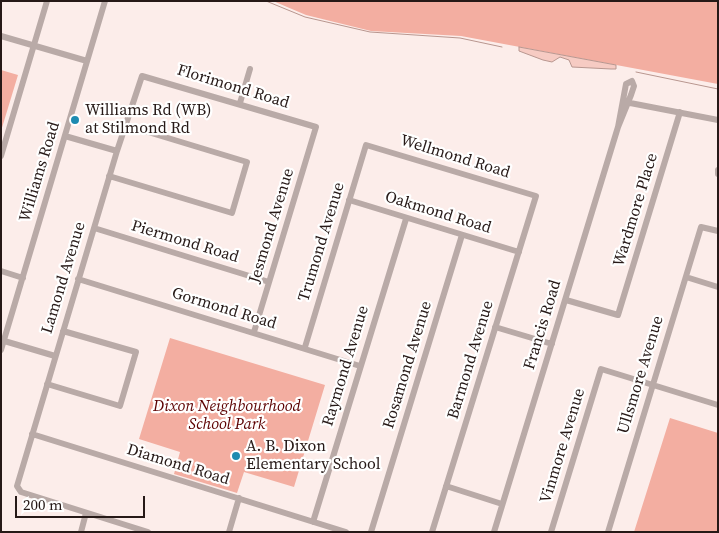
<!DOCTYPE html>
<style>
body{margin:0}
#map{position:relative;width:719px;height:533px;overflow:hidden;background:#fcedea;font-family:"Source Serif 4",serif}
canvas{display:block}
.frame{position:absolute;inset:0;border:2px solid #261917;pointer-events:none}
.scale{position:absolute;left:15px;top:496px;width:130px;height:22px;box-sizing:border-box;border:2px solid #261917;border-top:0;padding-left:6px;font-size:15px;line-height:18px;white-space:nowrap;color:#261917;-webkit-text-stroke:4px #fff;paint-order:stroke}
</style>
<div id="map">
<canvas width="719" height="533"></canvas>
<div class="frame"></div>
<div class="scale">200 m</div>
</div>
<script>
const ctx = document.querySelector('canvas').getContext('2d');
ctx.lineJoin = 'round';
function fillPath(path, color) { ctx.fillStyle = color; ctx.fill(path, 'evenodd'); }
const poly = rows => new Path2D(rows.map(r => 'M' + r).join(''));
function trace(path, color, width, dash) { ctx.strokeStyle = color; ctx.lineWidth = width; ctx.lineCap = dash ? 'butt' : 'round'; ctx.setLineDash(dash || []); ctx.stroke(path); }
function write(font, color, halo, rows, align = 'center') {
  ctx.font = font + ' "Source Serif 4",serif'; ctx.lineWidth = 4.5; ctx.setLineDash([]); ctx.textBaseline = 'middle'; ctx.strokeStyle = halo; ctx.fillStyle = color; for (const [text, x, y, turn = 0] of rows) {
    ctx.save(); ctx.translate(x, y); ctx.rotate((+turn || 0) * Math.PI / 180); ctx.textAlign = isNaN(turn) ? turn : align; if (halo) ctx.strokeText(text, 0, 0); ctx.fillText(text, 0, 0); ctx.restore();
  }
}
const green = poly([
 [273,1,718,1,718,84,461,36,371,31,306,15],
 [1,70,18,75,1,131],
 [170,338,325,385,294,487,244,472,237,493,174,474,180,452,139,439],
 [670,418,718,433,718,532,634,532]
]);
const water = poly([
 [519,47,616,65,616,69,611,69,572,67,569,60,560,57,552,62,543,60,519,51,519,47]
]);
const stream = poly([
 [266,1,305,17,370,32,460,38,502,47],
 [636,72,718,89]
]);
const minor = poly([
 [1,36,87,61],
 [625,102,718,120],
 [240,103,250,69],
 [65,136,117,151],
 [1,156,47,1],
 [718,170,718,174],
 [109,176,232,213,247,162,125,125],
 [349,200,519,252],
 [94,228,269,282],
 [1,271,23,278],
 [686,277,718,287],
 [78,279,360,366],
 [566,300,618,315,680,112],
 [495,327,552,344],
 [1,340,55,356],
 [305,347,366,145,536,196,432,532],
 [1,350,105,1],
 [47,384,120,406,136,352,63,331],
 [32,434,346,532],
 [446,486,502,504],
 [313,522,406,219],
 [81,532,86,513],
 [148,532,21,492,17,486,117,151,142,76,316,127,254,332],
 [229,532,239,498],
 [371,532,462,235],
 [494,532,618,127,626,84,632,81,634,86,631,95,618,127],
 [551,532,601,369,718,405],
 [608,532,701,227,718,231]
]);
const markers = [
 [75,120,5,"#1d8bb1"],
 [236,456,5,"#1d8bb1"]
];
const streetNames = [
 ["Florimond Road",233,87,17],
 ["Wellmond Road",455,157,17],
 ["Williams Road",40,172,-73],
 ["Wardmore Place",636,210,-73],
 ["Oakmond Road",438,213,17],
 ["Jesmond Avenue",272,226,-73],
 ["Piermond Road",185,242,17],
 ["Trumond Avenue",322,242,-73],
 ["Lamond Avenue",64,278,-73],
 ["Gormond Road",224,309,17],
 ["Francis Road",543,325,-73],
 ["Barmond Avenue",471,360,-73],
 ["Rosamond Avenue",408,365,-73],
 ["Raymond Avenue",346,366,-73],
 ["Ullsmore Avenue",641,375,-73],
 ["Vinmore Avenue",563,446,-73],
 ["Diamond Road",178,465,17]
];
const poiNames = [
 ["Williams Rd (WB)",85,111],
 ["at Stilmond Rd",85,129],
 ["A. B. Dixon",246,447],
 ["Elementary School",246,465]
];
const parkNames = [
 ["Dixon Neighbourhood",227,407],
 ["School Park",227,425]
];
fillPath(green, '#f3aea1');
fillPath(water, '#f6cbc3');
trace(water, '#b8968f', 1);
trace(stream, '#b8968f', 1);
trace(minor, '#b9aaa7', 6);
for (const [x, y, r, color] of markers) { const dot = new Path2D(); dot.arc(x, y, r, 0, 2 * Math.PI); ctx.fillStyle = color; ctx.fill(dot); trace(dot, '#fff', 2); }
write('16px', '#261917', '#fff', streetNames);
write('16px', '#261917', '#fff', poiNames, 'left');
write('italic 16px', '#5c0000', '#fff', parkNames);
</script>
